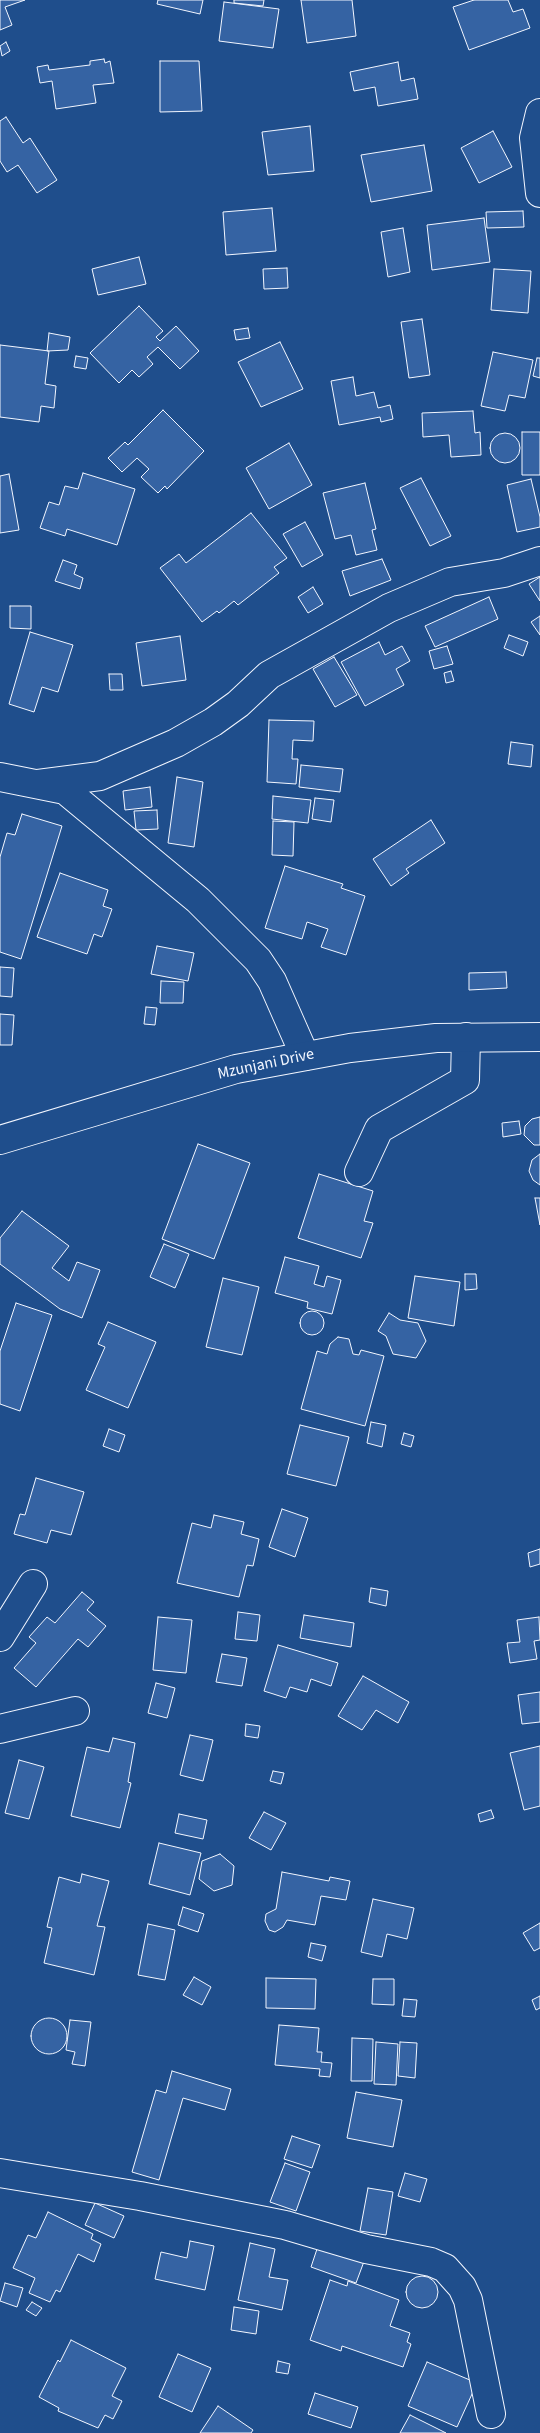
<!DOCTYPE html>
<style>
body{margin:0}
canvas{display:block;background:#1f4e8c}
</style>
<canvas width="540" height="2433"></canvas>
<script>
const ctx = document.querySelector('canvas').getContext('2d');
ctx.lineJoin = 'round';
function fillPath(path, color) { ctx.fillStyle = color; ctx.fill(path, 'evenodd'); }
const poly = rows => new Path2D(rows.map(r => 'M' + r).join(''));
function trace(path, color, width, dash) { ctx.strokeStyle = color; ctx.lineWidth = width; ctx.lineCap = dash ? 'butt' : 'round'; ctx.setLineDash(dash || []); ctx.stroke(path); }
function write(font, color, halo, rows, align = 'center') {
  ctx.font = font + ' "Source Sans 3",sans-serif'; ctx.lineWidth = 4; ctx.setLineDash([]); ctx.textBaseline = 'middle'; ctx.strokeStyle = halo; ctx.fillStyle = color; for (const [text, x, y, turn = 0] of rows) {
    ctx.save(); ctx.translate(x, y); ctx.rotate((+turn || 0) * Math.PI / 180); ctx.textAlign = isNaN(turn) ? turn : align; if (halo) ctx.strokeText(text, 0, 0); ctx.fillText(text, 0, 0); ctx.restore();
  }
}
const building = poly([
 [0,0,25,0,5,7,12,25,0,30,0,0],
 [158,0,203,0,200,14,157,4,158,0],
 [234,0,264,0,263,6,234,3,234,0],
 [301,0,352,0,356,36,307,43,301,0],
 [474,0,508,0,513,12,523,9,530,28,469,50,453,7,474,0],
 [224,2,279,9,273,48,219,41,224,2],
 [6,42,10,51,2,56,0,46,6,42],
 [104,59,105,63,110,61,114,83,93,85,96,103,56,109,52,81,40,83,37,67,48,65,49,70,90,65,90,61,104,59],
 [160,61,199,61,202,111,160,112,160,61],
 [398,62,401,81,414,78,418,99,378,106,375,87,354,91,350,72,398,62],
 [6,117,23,143,30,138,57,180,37,193,18,165,7,172,0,161,0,121,6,117],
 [310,126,314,171,268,175,262,132,310,126],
 [493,131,512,167,479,183,461,148,493,131],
 [424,145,432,191,371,202,361,155,424,145],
 [272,208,276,251,226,255,223,212,272,208],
 [523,211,524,227,487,228,486,212,523,211],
 [484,218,490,262,432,270,427,225,484,218],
 [403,228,410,272,388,277,381,232,403,228],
 [139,257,146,284,98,295,92,269,139,257],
 [287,268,288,288,264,289,263,269,287,268],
 [494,269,531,271,528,313,491,310,494,269],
 [139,306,163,331,156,337,160,341,176,326,199,351,180,369,158,347,147,357,153,364,139,377,132,370,119,383,90,353,139,306],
 [422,319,430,375,409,378,401,322,422,319],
 [248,328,250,338,236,340,234,330,248,328],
 [49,333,70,337,68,350,47,351,49,333],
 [280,342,303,389,261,407,238,362,280,342],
 [0,345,49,351,45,384,56,386,54,408,41,406,39,422,0,417,0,345],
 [493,352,533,360,525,398,509,395,505,411,481,406,493,352],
 [76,356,88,358,86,369,74,367,76,356],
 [537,358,540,358,540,378,533,376,537,358],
 [353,377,356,396,374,392,378,408,390,405,393,419,381,422,380,417,339,425,331,381,353,377],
 [163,410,204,451,167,489,165,486,158,493,141,477,149,469,137,458,122,472,108,458,125,442,128,445,163,410],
 [473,411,475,433,480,432,481,455,451,457,449,435,423,437,422,413,473,411],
 [522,432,540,432,540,475,522,475,522,432],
 '490 448a15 15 0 1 1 30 0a15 15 0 1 1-30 0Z',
 [289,443,312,485,269,509,246,468,289,443],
 [83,473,135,489,117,545,67,529,65,536,40,528,49,502,59,505,65,486,78,489,83,473],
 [9,474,19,530,0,533,0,476,9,474],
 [421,478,451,536,430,546,400,488,421,478],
 [531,479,540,517,540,527,517,532,507,485,531,479],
 [365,483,376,529,372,530,377,550,356,555,351,535,335,539,323,493,365,483],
 [251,513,287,558,274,567,279,573,238,605,234,601,219,613,217,611,202,622,160,568,179,554,186,563,251,513],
 [305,522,323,555,302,567,283,534,305,522],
 [382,559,391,580,350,596,342,571,382,559],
 [63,560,77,565,74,574,83,578,80,589,55,581,63,560],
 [540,577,540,601,529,584,540,577],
 [313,587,323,604,308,613,298,597,313,587],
 [489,597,498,619,435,647,425,626,489,597],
 [10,606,31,606,31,629,10,628,10,606],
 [540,616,540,635,531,622,540,616],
 [30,632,73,645,58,692,42,687,34,712,9,704,30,632],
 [509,635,528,642,523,656,504,648,509,635],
 [180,636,186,680,142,686,136,643,180,636],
 [379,642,385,655,402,646,410,661,396,669,404,685,365,706,341,662,379,642],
 [447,646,453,664,434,669,429,651,447,646],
 [334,657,357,695,335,707,313,669,334,657],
 [451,671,454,681,446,683,444,673,451,671],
 [109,674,122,674,123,690,110,690,109,674],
 [269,720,314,721,313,741,293,740,292,759,298,759,296,784,267,782,269,720],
 [511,742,533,745,531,767,508,764,511,742],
 [301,765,343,769,340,792,299,787,301,765],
 [177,777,203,782,194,847,168,843,177,777],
 [150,787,152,807,125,810,123,791,150,787],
 [273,796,311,800,308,823,272,819,273,796],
 [315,798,334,800,331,822,312,819,315,798],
 [157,810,158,829,136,830,134,811,157,810],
 [22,814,62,826,21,959,0,952,0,857,7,833,15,835,22,814],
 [431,820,445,843,406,869,409,873,391,886,373,859,431,820],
 [273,821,294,822,293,856,272,855,273,821],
 [285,866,343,884,341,888,365,896,346,955,321,947,328,929,307,922,302,939,265,928,285,866],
 [60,873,108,890,103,906,112,909,102,937,94,934,87,954,37,937,60,873],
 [157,946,194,953,188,981,151,974,157,946],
 [0,967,14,968,12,997,0,996,0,967],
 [506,972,507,988,469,990,469,973,506,972],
 [161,981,184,982,183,1003,160,1003,161,981],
 [146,1007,157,1008,155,1025,144,1024,146,1007],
 [0,1014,14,1015,12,1045,0,1045,0,1014],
 [540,1117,540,1145,534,1145,524,1135,525,1126,532,1119,540,1117],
 [519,1121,521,1134,503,1137,502,1123,519,1121],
 [198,1144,250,1163,214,1259,162,1239,198,1144],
 [540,1154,540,1185,533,1180,529,1171,532,1160,540,1154],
 [319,1174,373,1191,364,1221,373,1223,361,1258,298,1238,319,1174],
 [535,1198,540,1198,540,1225,535,1198],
 [22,1211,69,1246,52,1268,69,1281,77,1262,100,1270,82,1318,60,1309,0,1264,0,1238,22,1211],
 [164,1244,189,1254,175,1288,150,1277,164,1244],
 [285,1257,319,1266,314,1284,324,1287,327,1276,341,1280,332,1314,307,1308,308,1302,275,1293,285,1257],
 [465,1274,476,1274,477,1289,465,1290,465,1274],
 [415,1276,460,1282,454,1326,408,1318,415,1276],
 [223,1278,259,1287,242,1355,206,1347,223,1278],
 [16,1303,52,1315,20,1411,0,1404,0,1351,16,1303],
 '300 1323a12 12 0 1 1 24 0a12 12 0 1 1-24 0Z',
 [389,1313,400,1320,418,1323,426,1341,416,1358,393,1354,386,1336,378,1331,389,1313],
 [108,1322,156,1342,128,1408,86,1390,105,1347,98,1344,108,1322],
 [338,1337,349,1339,353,1354,359,1355,361,1350,384,1356,365,1426,301,1409,317,1351,327,1354,330,1344,338,1337],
 [371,1422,386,1425,382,1447,367,1443,371,1422],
 [300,1425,349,1437,336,1486,287,1474,300,1425],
 [109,1429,125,1435,119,1452,103,1446,109,1429],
 [404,1433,414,1436,411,1447,401,1444,404,1433],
 [36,1478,84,1492,71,1535,51,1530,47,1543,14,1534,20,1514,25,1515,36,1478],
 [282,1509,308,1518,295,1557,269,1547,282,1509],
 [214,1515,244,1522,241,1534,259,1539,253,1566,247,1565,239,1597,177,1583,192,1523,211,1528,214,1515],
 [540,1549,540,1564,530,1567,528,1553,540,1549],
 [371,1588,388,1591,386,1606,369,1602,371,1588],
 [82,1592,94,1602,87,1610,106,1626,88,1647,78,1639,36,1687,14,1668,36,1643,29,1637,47,1617,55,1623,82,1592],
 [238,1612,260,1615,257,1641,235,1639,238,1612],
 [304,1615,354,1623,351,1647,300,1638,304,1615],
 [158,1617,192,1620,186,1673,153,1670,158,1617],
 [539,1617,540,1640,534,1641,537,1659,510,1663,507,1643,520,1642,517,1620,539,1617],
 [278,1645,338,1663,331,1686,311,1679,307,1692,290,1687,286,1698,264,1691,278,1645],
 [222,1654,247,1658,242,1686,216,1682,222,1654],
 [363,1676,409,1702,398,1723,376,1710,362,1730,338,1716,363,1676],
 [156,1683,175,1688,167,1718,148,1713,156,1683],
 [540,1692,540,1722,522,1724,518,1695,540,1692],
 [246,1724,260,1726,258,1738,245,1736,246,1724],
 [190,1735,213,1740,203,1781,180,1775,190,1735],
 [113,1738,135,1743,128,1782,131,1783,120,1828,71,1816,87,1747,109,1752,113,1738],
 [540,1746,540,1806,524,1810,510,1753,540,1746],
 [19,1760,44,1767,29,1819,5,1813,19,1760],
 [273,1771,284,1773,281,1784,270,1781,273,1771],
 [491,1810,494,1818,480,1822,478,1814,491,1810],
 [264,1812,286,1823,271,1850,249,1838,264,1812],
 [179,1814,207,1820,203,1839,175,1833,179,1814],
 [159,1843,201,1853,190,1895,149,1884,159,1843],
 [220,1854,234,1866,232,1885,214,1891,199,1879,202,1861,220,1854],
 [282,1872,329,1881,330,1877,350,1881,346,1900,321,1896,315,1925,287,1920,283,1927,275,1932,269,1930,265,1921,266,1914,276,1909,282,1872],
 [82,1874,109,1881,97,1926,105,1927,94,1975,44,1963,52,1928,47,1927,59,1877,80,1883,82,1874],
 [373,1899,414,1908,407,1939,387,1934,382,1957,361,1952,373,1899],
 [183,1907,204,1914,198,1932,178,1925,183,1907],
 [540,1923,540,1948,534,1951,523,1933,540,1923],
 [148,1924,175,1930,165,1980,138,1975,148,1924],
 [311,1943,326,1946,322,1961,308,1957,311,1943],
 [194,1977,211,1987,202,2005,183,1995,194,1977],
 [266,1978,316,1979,315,2009,266,2008,266,1978],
 [373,1979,394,1979,394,2005,372,2004,373,1979],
 [540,1996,540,2008,536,2010,532,2000,540,1996],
 [404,1999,417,2000,415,2017,402,2016,404,1999],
 '31 2036a18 18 0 1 1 36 0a18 18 0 1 1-36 0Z',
 [70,2020,91,2022,85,2066,72,2064,75,2052,66,2050,70,2020],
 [279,2025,319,2028,317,2052,322,2052,321,2062,332,2063,330,2077,319,2076,320,2069,275,2065,279,2025],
 [352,2038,373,2039,372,2081,351,2081,352,2038],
 [376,2042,398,2044,396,2085,374,2084,376,2042],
 [400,2042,417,2043,415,2078,398,2076,400,2042],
 [172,2071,231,2089,225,2110,183,2098,159,2180,132,2172,156,2090,166,2093,172,2071],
 [356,2092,402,2100,393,2147,347,2138,356,2092],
 [292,2136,320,2145,312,2168,284,2159,292,2136],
 [285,2163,310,2172,296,2211,270,2202,285,2163],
 [405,2173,427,2179,420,2202,398,2196,405,2173],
 [368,2188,393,2192,386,2235,360,2231,368,2188],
 [95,2203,124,2216,114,2238,85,2225,95,2203],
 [48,2212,93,2234,91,2239,101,2244,94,2262,78,2254,60,2292,56,2290,50,2302,29,2293,35,2278,13,2268,28,2235,36,2238,48,2212],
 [320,2240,366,2256,356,2283,311,2267,320,2240],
 [190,2241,214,2246,205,2290,155,2279,161,2252,187,2258,190,2241],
 [250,2243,275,2249,269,2277,288,2280,282,2310,238,2300,250,2243],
 '406 2292a16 16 0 1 1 32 0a16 16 0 1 1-32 0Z',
 [330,2280,347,2286,348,2281,399,2300,390,2326,410,2333,407,2342,411,2344,403,2367,342,2346,341,2351,310,2340,330,2280],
 [5,2283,23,2288,17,2307,0,2301,5,2283],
 [32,2302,42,2308,36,2316,26,2310,32,2302],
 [234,2307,259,2311,256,2334,231,2330,234,2307],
 [71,2340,126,2368,112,2396,122,2401,113,2419,105,2415,98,2428,58,2411,59,2408,39,2397,58,2360,60,2362,71,2340],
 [178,2354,211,2368,192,2412,159,2397,178,2354],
 [278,2361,290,2364,288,2374,276,2372,278,2361],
 [427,2362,477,2383,457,2427,408,2406,427,2362],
 [315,2393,358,2407,351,2428,308,2414,315,2393],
 [218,2406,253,2430,251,2433,200,2433,218,2406],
 [410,2415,446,2433,400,2433,410,2415]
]);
const minor = poly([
 [540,113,534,138,540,193],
 [0,777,65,790,198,900,258,960,272,981,305,1056],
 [38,784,100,776,176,743,213,722,238,704,269,675,389,608,450,582,504,573,540,561],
 [359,1172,379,1129,465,1080,466,1037],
 [0,1637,33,1584],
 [0,1729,75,1711],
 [0,2173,140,2196,285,2225,366,2249,431,2262,445,2268,462,2287,468,2300,491,2414]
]);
const major = poly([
 [0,1140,236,1069,350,1048,436,1038,540,1037]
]);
const streetNames = [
 ["Mzunjani Drive",266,1065,-12]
];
fillPath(building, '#3563a3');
trace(building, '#f2f6ff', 1);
trace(minor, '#f2f6ff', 30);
trace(major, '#f2f6ff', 30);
trace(minor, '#1f4e8c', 28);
trace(major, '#1f4e8c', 28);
write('16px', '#f2f6ff', '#1f4e8c', streetNames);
</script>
